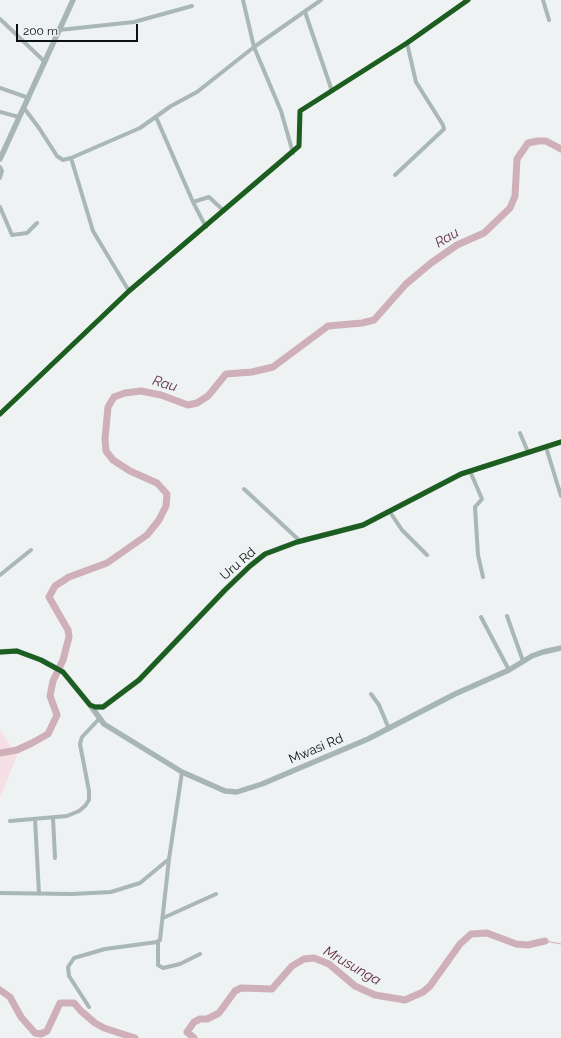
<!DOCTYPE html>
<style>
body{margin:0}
#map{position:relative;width:561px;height:1038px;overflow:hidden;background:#eef2f2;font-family:Raleway,sans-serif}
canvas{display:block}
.scale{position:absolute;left:16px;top:24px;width:122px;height:18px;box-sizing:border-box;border:2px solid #0d1010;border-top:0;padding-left:5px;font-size:12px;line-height:14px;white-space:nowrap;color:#0d1010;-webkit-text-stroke:3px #ecf4f3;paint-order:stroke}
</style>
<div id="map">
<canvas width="561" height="1038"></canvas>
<div class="scale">200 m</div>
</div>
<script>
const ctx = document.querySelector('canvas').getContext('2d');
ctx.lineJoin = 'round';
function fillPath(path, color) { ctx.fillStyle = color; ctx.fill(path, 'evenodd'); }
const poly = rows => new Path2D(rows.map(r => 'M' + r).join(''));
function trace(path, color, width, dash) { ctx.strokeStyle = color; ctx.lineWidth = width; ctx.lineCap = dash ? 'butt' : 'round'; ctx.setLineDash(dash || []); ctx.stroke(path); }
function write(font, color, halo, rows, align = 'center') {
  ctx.font = font + ' Raleway,sans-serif'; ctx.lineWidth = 3; ctx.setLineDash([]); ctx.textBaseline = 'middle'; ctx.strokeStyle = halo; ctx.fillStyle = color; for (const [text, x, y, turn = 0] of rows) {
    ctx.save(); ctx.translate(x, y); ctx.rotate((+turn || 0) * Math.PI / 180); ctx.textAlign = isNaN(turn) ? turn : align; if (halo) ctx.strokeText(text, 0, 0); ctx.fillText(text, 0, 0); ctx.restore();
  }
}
const green = poly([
 [0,730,17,755,0,798]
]);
const stream = poly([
 [545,941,561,944]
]);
const river = poly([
 [0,753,17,750,32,743,48,734,57,715,50,696,53,681,63,660,69,637,68,630,49,597,55,586,69,577,107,563,147,535,159,520,166,506,167,494,157,483,130,471,113,460,106,451,105,439,108,407,114,397,125,393,141,391,161,395,188,405,197,403,208,396,226,374,252,372,273,367,328,326,362,323,374,320,406,284,431,263,457,245,484,233,510,208,515,196,517,159,528,143,538,141,546,141,561,149],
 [0,990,10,997,21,1017,35,1033,41,1034,47,1031,60,1003,74,1003,81,1011,95,1023,104,1028,135,1038],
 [194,1038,187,1032,194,1022,200,1019,207,1019,219,1013,235,991,241,988,272,989,292,966,304,959,314,958,329,964,355,986,375,995,405,1000,423,992,430,986,460,944,471,934,487,933,516,944,528,945,545,941]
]);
const street = poly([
 [243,0,254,47,281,111,293,153],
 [543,0,549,20],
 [305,12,332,91],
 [0,19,45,62],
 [59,30,134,22,192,6],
 [0,88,29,98],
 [24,108,39,128,57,156,63,160,71,158,140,128,171,106,197,92,254,47,321,0],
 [0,112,19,117],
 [156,117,193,202,206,227],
 [71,158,93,231,129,291],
 [0,167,2,171,0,178],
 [395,175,444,129,443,125,416,82,407,43],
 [193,202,209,197,224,211],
 [0,207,12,235,27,233,37,223],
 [0,414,129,291,299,146,300,111,407,43,468,0],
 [520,433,528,452],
 [546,447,561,496],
 [470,471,482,499,475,507,478,555,483,577],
 [244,489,300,541],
 [390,512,402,530,427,555],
 [0,575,31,550],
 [507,616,523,661],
 [481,617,509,670],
 [371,694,379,705,389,729],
 [53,818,55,858],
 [35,819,39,894],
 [10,821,67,816,79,811,85,806,89,800,89,791,80,744,82,737,99,719],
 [0,893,72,894,111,892,140,883,169,859],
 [163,918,216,894],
 [158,941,158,965,163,968,180,964,200,954],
 [89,1007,69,976,68,967,74,958,105,949,157,942,160,940,169,859,182,772]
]);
const secondary = poly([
 [0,159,73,0],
 [0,652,17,651,41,660,63,672,90,705,95,707,103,707,139,680,225,590,250,566,265,554,297,542,363,525,461,474,561,442],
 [90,705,104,724,182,772,225,791,237,792,262,784,368,739,455,694,509,670,532,656,543,652,561,648]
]);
const cycleway = poly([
 [0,414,129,291,299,146,300,111,407,43,468,0],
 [0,652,17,651,41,660,63,672,90,705,95,707,103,707,139,680,225,590,250,566,265,554,297,542,363,525,461,474,561,442]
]);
const streetNames = [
 ["Uru Rd",238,564,-41],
 ["Mwasi Rd",316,749,-23]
];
const waterNames = [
 ["Rau",447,238,-31],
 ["Rau",165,384,17],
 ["Mrusunga",352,966,30]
];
fillPath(green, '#f6e0e6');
trace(stream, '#cfb0b9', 1);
trace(river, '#cfb0b9', 7);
trace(street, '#a9b7b6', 4);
trace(secondary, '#a7b6b5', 5.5);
trace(cycleway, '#1b5e20', 5);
write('13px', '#0d1010', '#ecf4f3', streetNames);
write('italic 14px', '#652a3f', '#ecf4f3', waterNames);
</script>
